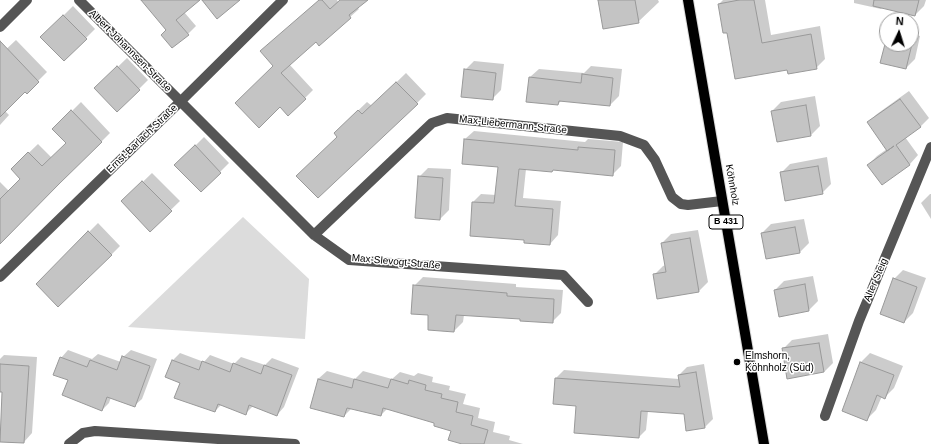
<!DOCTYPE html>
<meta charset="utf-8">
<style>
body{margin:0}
#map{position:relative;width:931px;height:444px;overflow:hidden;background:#fff;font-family:Arial,sans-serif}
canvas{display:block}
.north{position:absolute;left:879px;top:12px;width:40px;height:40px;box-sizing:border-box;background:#fff;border:1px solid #999;border-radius:50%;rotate:4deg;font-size:11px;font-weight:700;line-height:16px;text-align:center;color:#000}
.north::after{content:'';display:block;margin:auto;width:14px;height:18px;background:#000;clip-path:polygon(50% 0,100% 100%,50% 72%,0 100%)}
</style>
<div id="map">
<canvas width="931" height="444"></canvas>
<div class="north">N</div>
</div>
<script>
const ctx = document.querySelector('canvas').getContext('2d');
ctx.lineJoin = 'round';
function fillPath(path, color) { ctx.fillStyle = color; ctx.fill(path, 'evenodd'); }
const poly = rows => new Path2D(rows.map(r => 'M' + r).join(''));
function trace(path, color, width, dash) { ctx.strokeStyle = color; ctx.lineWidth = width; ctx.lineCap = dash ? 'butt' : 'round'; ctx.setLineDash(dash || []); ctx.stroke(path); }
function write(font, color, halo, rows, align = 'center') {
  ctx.font = font + ' Arial,sans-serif'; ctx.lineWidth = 3; ctx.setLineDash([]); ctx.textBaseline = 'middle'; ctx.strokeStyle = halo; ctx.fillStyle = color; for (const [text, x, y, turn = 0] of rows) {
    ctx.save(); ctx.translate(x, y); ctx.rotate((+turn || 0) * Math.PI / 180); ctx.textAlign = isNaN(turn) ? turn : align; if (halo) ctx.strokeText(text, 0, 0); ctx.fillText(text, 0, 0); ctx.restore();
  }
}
const green = poly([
 [243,217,309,279,305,339,128,327]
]);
const shadow = poly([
 [143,0,190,0,184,12,196,26,188,34,167,30],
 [320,0,337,0,338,2,340,0,366,0,357,7,359,9,350,17,316,40,289,64,313,90,288,115,275,66],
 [599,0,658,0,659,2,638,22],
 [723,0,765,0,771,35,820,26,825,59,816,68,788,69,728,32,719,4],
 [854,0,926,0,924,6,915,15,883,7,881,9,854,3],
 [73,6,95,29,64,60,42,37],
 [911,33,920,36,915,59,906,68,882,62,887,41,887,44,911,44],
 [16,40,47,72,27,92,25,90,5,111,9,115,0,125,0,55],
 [127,58,148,80,117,111,96,88],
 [474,61,504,64,501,90,492,99,465,70],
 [591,66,622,69,619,96,610,105,562,100,558,104,530,77,539,69,584,73],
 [406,73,426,94,417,103,338,136,344,124,367,102,372,106],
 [909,91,929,118,920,127,905,137,918,155,910,164,882,184,868,165,877,156,887,149,868,122,877,114],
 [815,96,820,126,811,135,778,141,772,111,781,102],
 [81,102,110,133,0,243,0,182,9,191,21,179,12,169,38,144,52,158,67,143,54,129],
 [474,131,585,142,588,139,623,142,621,166,612,175,554,169,552,171,526,169,523,198,561,201,558,235,550,244,525,239,473,202,481,194,496,195,499,166,465,139],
 [204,137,229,163,201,191,176,165],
 [827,157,831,184,822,193,781,173,790,164],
 [428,168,451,169,449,210,440,219,419,177],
 [152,173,180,201,150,230,122,202],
 [930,194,931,194,931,219,921,203],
 [804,219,809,243,800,252,762,233,771,224],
 [98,223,120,246,111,255,37,284],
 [698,230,708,282,699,291,658,298,654,275,663,266,666,265,662,243,671,234],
 [903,270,926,278,913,313,904,322,894,279],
 [813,276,818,301,809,310,780,316,775,290,784,281],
 [423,277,516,284,516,287,563,290,561,313,552,322,521,318,464,315,463,322,454,331,429,329,430,314,414,286],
 [828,334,833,363,824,372,783,349,792,340],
 [68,350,92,359,98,354,121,362,123,357,131,350,157,359,142,399,134,406,111,397,109,403,102,410,69,380,61,358],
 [180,353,204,362,210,355,234,364,241,357,265,365,272,358,299,368,284,407,277,415,253,406,246,413,222,404,215,411,181,382,166,377,173,360],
 [870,353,903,366,894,388,885,397,882,396,876,410,867,419,843,410,861,362],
 [4,355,37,357,32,433,24,442,0,441,3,391,0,391,0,359],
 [704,364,713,419,705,427,685,413,648,411,646,430,638,438,577,405,554,403,556,378,564,370,679,379,679,375,687,367],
 [327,371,355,379,363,371,392,379,400,372,414,376,418,373,433,377,432,382,450,386,449,390,466,394,463,404,480,408,478,418,495,422,493,432,510,436,509,440,523,444,465,444,452,430,436,422,387,409,381,415,352,408,344,416,318,379]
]);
const building = poly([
 [141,0,200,0,176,20,189,35,172,48,161,35,166,30,141,0],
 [202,0,240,0,217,19,202,0],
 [319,0,322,0,330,9,340,0,368,0,349,15,351,18,319,46,316,42,281,73,306,99,288,116,280,107,259,128,235,103,273,66,260,51,319,0],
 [598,0,635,0,639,23,603,29,598,0],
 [739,0,754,0,762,43,811,34,817,69,788,74,787,70,735,79,727,33,723,33,718,4,739,0],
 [874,0,919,0,915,16,873,6,874,0],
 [63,15,87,39,64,61,40,37,63,15],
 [0,41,39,82,27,94,25,92,0,117,0,41],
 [885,44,912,44,906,69,880,63,885,44],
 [117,66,140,90,117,112,94,88,117,66],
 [464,69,496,73,493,100,461,97,464,69],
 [582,74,613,78,610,106,559,101,558,105,526,102,529,77,581,83,582,74],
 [396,82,418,104,318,198,296,176,337,137,334,133,358,110,362,114,396,82],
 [900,99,921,127,896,145,910,165,882,185,867,165,894,146,887,151,867,122,900,99],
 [806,105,811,136,777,142,771,111,806,105],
 [71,110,102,142,59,184,0,244,0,199,20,179,11,169,28,152,42,166,66,143,52,129,71,110],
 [464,139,578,150,578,147,615,150,613,176,553,170,552,172,519,169,515,206,553,209,550,245,524,243,524,240,470,236,472,202,494,203,498,167,462,164,464,139],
 [195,145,221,173,201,192,174,165,195,145],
 [818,166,823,194,785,201,780,172,818,166],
 [418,176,443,178,440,220,415,218,418,176],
 [142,181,172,211,150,232,121,201,142,181],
 [795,227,800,253,766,259,761,233,795,227],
 [88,231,112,255,58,307,36,284,88,231],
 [690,238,699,292,657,299,653,274,666,272,661,243,690,238],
 [893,278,917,287,904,323,880,314,893,278],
 [805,284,809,311,779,317,774,290,805,284],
 [413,285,507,293,507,296,554,299,553,323,520,321,520,319,456,315,454,332,428,330,428,315,411,314,413,285],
 [819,343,824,372,787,379,782,348,819,343],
 [122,356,150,366,135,407,107,397,102,411,62,395,68,380,53,375,60,357,87,367,90,360,117,370,122,356],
 [172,360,199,370,202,361,230,372,233,363,261,374,264,365,292,375,277,416,249,405,246,415,218,404,215,412,174,398,180,383,165,377,172,360],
 [860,362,894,375,885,399,877,395,867,421,842,411,860,362],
 [0,364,29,366,24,443,0,442,2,392,0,392,0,364],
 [696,372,705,428,686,431,684,414,641,411,639,438,574,433,576,406,553,404,555,378,680,387,678,375,696,372],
 [318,379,352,388,354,379,388,388,391,379,408,384,409,380,426,385,425,390,442,394,441,398,458,402,456,412,473,416,471,425,488,430,484,444,462,444,448,440,451,431,434,426,434,423,383,408,381,416,347,408,344,417,310,408,318,379]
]);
const minor = poly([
 [79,0,314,235,349,260,563,275,588,302],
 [0,27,27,0],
 [314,235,432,123,447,118,620,136,644,145,655,160,672,197,681,204,688,205,722,201],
 [0,277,181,101,283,0],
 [825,416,859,321,931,147],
 [69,444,83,433,95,431,295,444]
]);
const major = poly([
 [688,0,764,444]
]);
const markers = [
 [737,362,4,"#000"]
];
const shields = [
 [726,222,34]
];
const shieldNames = [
 ["B 431",726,222]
];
const streetNames = [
 ["Albert-Johannsen-Straße",130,51,45],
 ["Max-Liebermann-Straße",513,125,6],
 ["Ernst-Barlach-Straße",142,139,-44],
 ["Köhnholz",732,185,80],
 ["Max-Slevogt-Straße",396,262,5],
 ["Alter Steig",876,280,-67]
];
const poiNames = [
 ["Elmshorn,",745,356],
 ["Köhnholz (Süd)",745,368]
];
fillPath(green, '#dcdcdc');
fillPath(shadow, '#0003');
fillPath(building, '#c4c4c4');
trace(building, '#999', 1);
trace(major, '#dbdbdb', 12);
trace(minor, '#555', 10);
trace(major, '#000', 10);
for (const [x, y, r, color] of markers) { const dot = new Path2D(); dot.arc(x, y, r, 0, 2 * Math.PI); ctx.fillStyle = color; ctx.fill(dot); trace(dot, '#fff', 1.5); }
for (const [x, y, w] of shields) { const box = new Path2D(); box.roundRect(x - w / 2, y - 7, w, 14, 3); ctx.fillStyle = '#fff'; ctx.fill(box); trace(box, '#000', 1); }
write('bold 9px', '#000', null, shieldNames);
write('10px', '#000', '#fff', streetNames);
write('10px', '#000', '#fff', poiNames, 'left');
</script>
